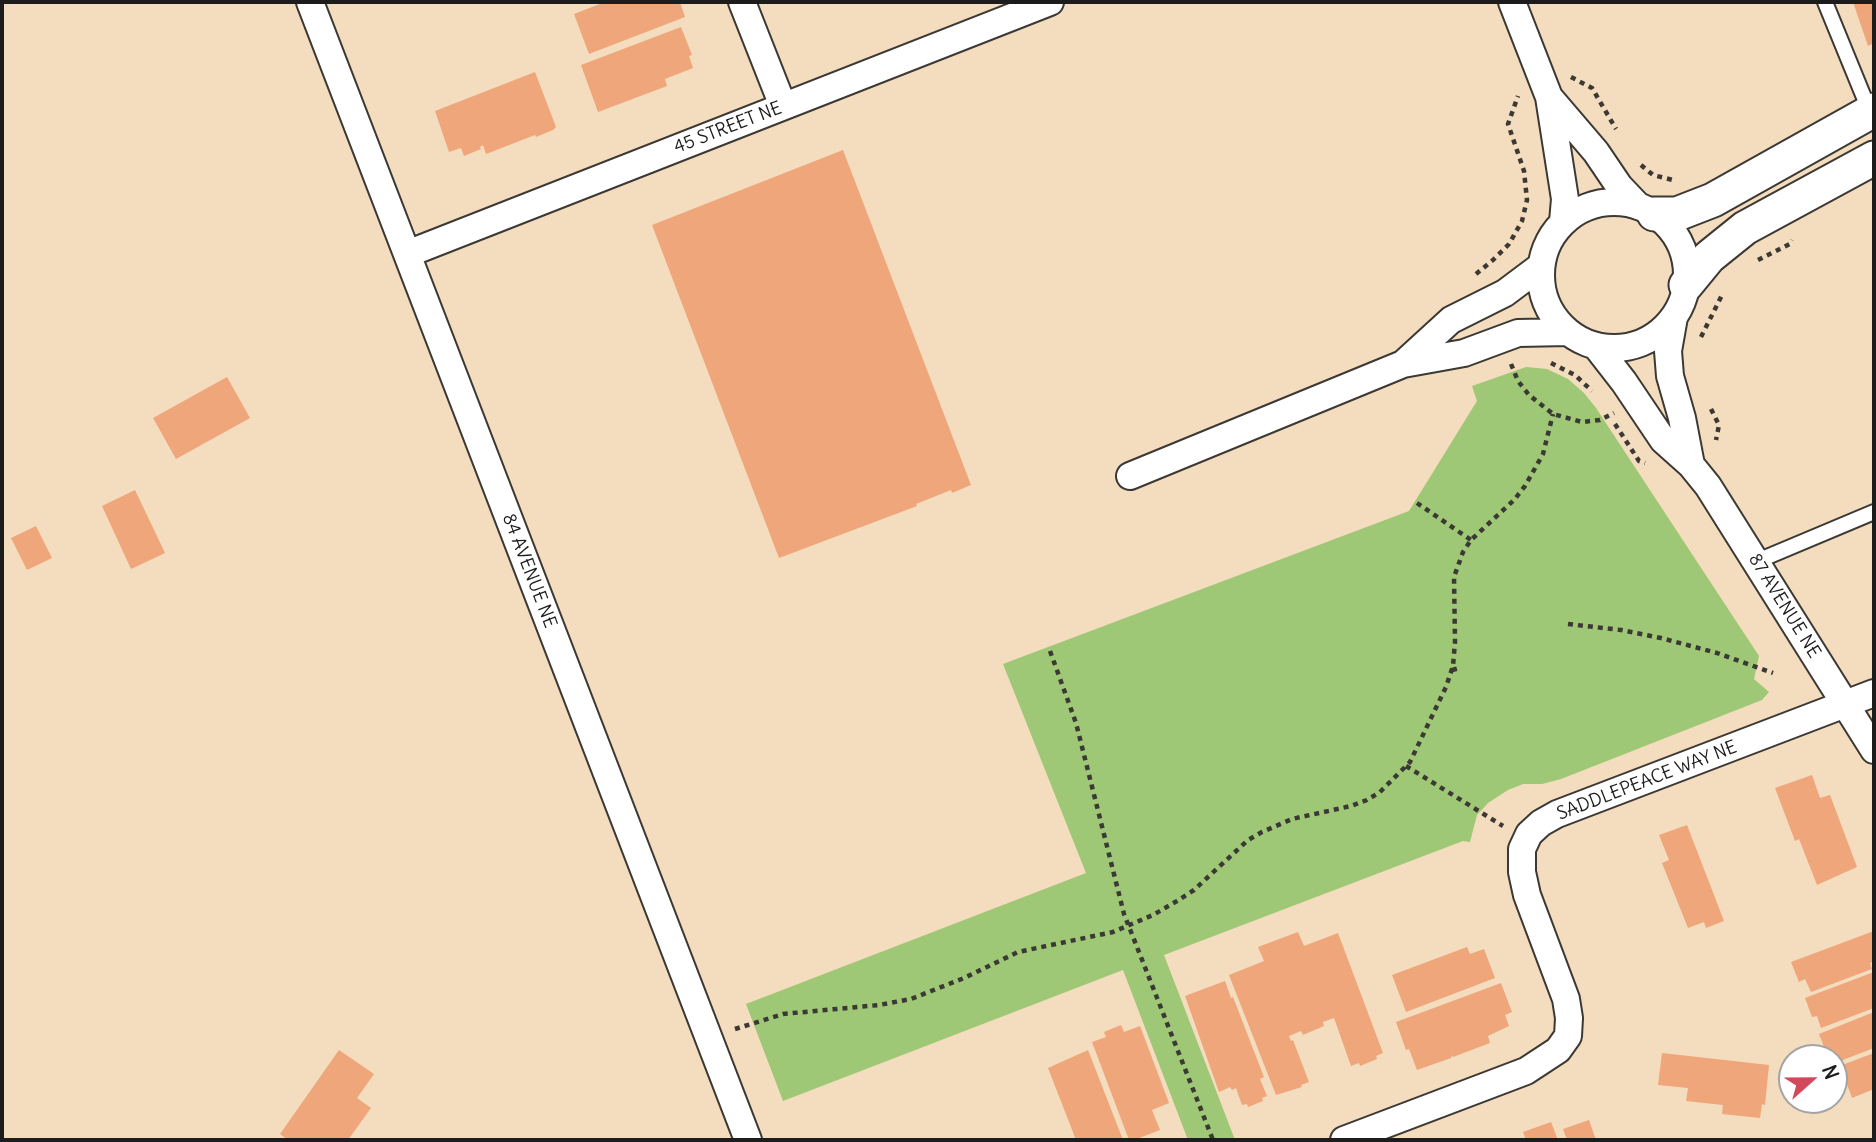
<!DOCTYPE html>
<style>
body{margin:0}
#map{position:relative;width:1876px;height:1142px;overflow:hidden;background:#f4dcbe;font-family:Delius,sans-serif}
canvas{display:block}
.frame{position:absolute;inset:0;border:4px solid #1c1c1c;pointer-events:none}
.north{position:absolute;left:1778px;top:1044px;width:70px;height:70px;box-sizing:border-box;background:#fff;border:2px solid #a4a4a4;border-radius:50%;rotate:69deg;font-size:19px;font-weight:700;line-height:28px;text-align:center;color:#1c1c1c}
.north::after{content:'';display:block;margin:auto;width:24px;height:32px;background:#d1495b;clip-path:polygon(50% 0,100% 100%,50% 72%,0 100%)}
</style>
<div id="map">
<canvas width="1876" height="1142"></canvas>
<div class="frame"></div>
<div class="north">N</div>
</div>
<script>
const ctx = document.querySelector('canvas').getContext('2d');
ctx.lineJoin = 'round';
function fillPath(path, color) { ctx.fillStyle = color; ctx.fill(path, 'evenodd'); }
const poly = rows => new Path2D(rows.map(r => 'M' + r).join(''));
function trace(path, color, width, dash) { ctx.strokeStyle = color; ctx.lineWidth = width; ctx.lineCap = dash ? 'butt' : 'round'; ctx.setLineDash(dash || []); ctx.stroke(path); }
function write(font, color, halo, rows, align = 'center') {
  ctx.font = font + ' Delius,sans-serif'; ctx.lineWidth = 6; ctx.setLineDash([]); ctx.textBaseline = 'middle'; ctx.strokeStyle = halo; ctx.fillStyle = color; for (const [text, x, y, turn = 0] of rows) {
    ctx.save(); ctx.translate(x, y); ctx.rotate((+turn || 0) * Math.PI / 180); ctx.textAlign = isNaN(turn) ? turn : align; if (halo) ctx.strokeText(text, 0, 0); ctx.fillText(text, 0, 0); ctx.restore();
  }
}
const green = poly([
 [1526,367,1547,369,1568,379,1584,393,1596,408,1759,656,1754,679,1769,692,1762,700,1561,779,1542,784,1523,784,1508,790,1488,803,1477,815,1470,842,1463,841,1164,955,1235,1140,1188,1140,1123,970,783,1101,746,1004,1086,873,1003,664,1409,511,1477,401,1472,386]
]);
const building = poly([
 [605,2,680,2,685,17,589,54,574,14],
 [1853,2,1874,2,1874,43,1868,46],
 [681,27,692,55,689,56,693,68,665,79,667,86,598,112,581,65],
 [535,72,556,127,553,130,536,137,535,135,486,154,483,145,480,147,481,149,464,156,461,148,449,152,435,111],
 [843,150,971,485,952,493,951,490,916,504,917,506,779,558,652,225],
 [227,377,250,418,176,459,153,418],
 [135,490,165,553,131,569,102,506],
 [36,526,52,558,27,570,11,538],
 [1812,775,1820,798,1830,795,1857,867,1817,885,1799,839,1795,841,1775,788],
 [1687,825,1724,921,1706,928,1704,922,1688,928,1662,863,1669,860,1659,835],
 [1874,931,1874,961,1870,963,1872,969,1811,992,1805,979,1799,982,1791,962],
 [1298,932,1304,946,1338,933,1383,1053,1376,1056,1377,1059,1360,1066,1359,1063,1351,1066,1334,1018,1323,1022,1324,1026,1303,1035,1301,1031,1289,1036,1291,1041,1293,1040,1309,1082,1301,1085,1302,1087,1276,1095,1229,975,1264,961,1258,947],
 [1467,947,1470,954,1484,949,1495,978,1406,1012,1392,975],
 [1874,972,1874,1008,1821,1028,1817,1016,1812,1017,1805,998],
 [1225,981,1231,998,1233,997,1264,1077,1260,1079,1267,1096,1262,1098,1263,1101,1248,1107,1247,1104,1242,1105,1236,1088,1232,1090,1230,1087,1219,1092,1185,996],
 [1501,983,1512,1012,1505,1015,1509,1026,1488,1036,1490,1043,1453,1057,1453,1055,1451,1058,1417,1070,1409,1049,1406,1050,1396,1022],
 [1874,1012,1874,1048,1835,1063,1830,1051,1826,1052,1819,1034],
 [1121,1025,1124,1032,1140,1026,1169,1103,1152,1110,1160,1130,1134,1140,1129,1140,1092,1042,1106,1037,1104,1032],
 [339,1050,374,1074,357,1098,371,1108,348,1140,288,1140,280,1134],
 [1088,1050,1123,1140,1076,1140,1048,1068],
 [1662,1053,1769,1065,1765,1105,1762,1104,1760,1118,1722,1114,1723,1105,1686,1101,1688,1088,1658,1085],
 [1874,1053,1874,1089,1852,1098,1847,1084,1840,1087,1834,1068],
 [1589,1120,1596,1140,1567,1140,1563,1129],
 [1551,1122,1558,1140,1526,1140,1523,1132]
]);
const path = poly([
 [1571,77,1592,88,1616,129],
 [1641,165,1653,175,1673,180],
 [1758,260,1790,244,1792,240],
 [1476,274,1493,260,1509,244,1522,221,1527,200,1524,171,1508,124,1518,96],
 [1701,337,1722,295],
 [1551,363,1575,375,1592,391],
 [1511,364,1518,381,1529,395,1553,414,1582,422,1600,420,1614,413],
 [1711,409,1719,425,1716,440],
 [1615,424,1639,461,1645,463],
 [1417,503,1471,540],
 [1568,624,1621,630,1661,638,1717,653,1773,673],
 [1050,651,1076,723,1124,914,1213,1140],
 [1452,670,1460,668],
 [1406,766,1503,826],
 [735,1029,783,1014,879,1005,911,999,964,978,1018,952,1113,932,1153,915,1177,901,1194,890,1248,840,1262,832,1292,819,1351,806,1367,800,1380,792,1410,762,1446,687,1453,666,1455,642,1454,577,1463,552,1471,540,1514,500,1525,486,1543,454,1553,414]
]);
const service = poly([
 [1825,2,1870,112],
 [1755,562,1874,512]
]);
const minor = poly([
 [310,2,748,1140],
 [742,2,783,106],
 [1512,2,1549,97,1565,199,1563,222],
 [1549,97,1596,152,1619,186,1638,206],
 '1541 275a73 73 0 1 1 146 0a73 73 0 1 1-146 0Z',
 [407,254,1050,2],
 [1674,317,1668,351,1670,376,1682,418,1691,465],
 [1596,346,1624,382,1663,440,1691,465,1708,486,1874,750],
 [1404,363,1451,320,1505,293,1541,266],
 [1130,476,1403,364,1464,353,1518,333,1568,332],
 [1344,1140,1526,1071,1558,1050,1568,1036,1569,1018,1566,999,1527,895,1522,872,1522,849,1529,834,1541,823,1557,814,1874,693]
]);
const tertiary = poly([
 [1654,214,1677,214,1713,200,1874,110],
 [1686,285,1709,257,1745,228,1874,158]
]);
const streetNames = [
 ["45 STREET NE",728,128,-21],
 ["84 AVENUE NE",529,571,69],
 ["87 AVENUE NE",1784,606,58],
 ["SADDLEPEACE WAY NE",1647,781,-21]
];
fillPath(green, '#9ec875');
fillPath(building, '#eea67a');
trace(service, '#3c3934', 18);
trace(minor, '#3c3934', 30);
trace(tertiary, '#3c3934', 37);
trace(path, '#3c3934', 4.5, [5, 5]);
trace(service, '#fff', 14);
trace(minor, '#fff', 26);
trace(tertiary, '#fff', 33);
write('18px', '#1c1c1c', '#fff', streetNames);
</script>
